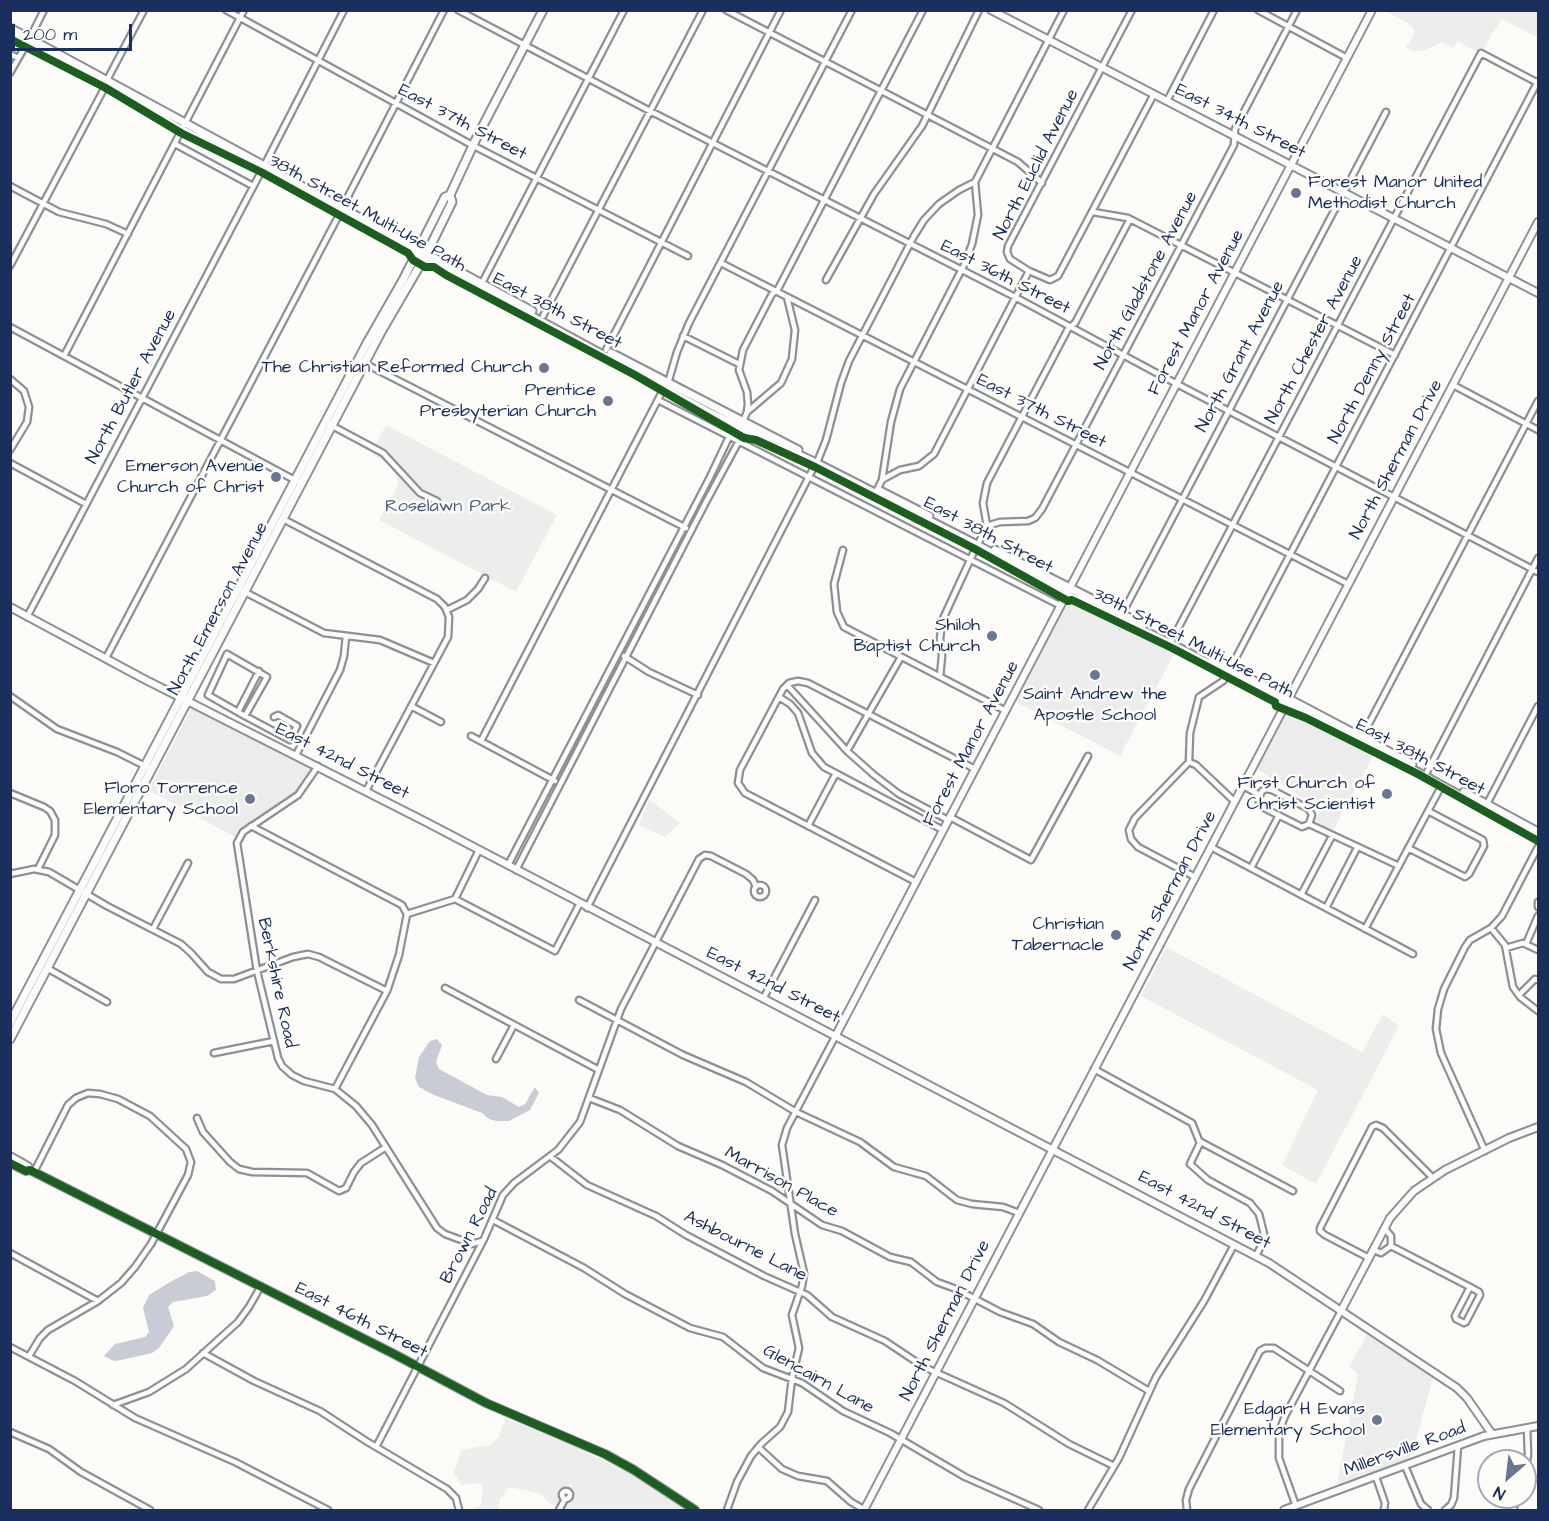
<!DOCTYPE html>
<style>
body{margin:0}
#map{position:relative;width:1549px;height:1521px;overflow:hidden;background:#fcfbf8;font-family:"Architects Daughter",sans-serif}
canvas{display:block}
.frame{position:absolute;inset:0;border:12px solid #1b2f5e;pointer-events:none}
.north{position:absolute;left:1477px;top:1449px;width:60px;height:60px;box-sizing:border-box;background:#fdfcf7;border:2px solid #a3aaba;border-radius:50%;rotate:208deg;font-size:16px;font-weight:700;line-height:24px;text-align:center;color:#1b2f5e}
.north::after{content:'';display:block;margin:auto;width:21px;height:27px;background:#6a7694;clip-path:polygon(50% 0,100% 100%,50% 72%,0 100%)}
.scale{position:absolute;left:12px;top:24px;width:120px;height:27px;box-sizing:border-box;border:3px solid #1b2f5e;border-top:0;padding-left:8px;font-size:18px;line-height:21px;white-space:nowrap;color:#1b2f5e;-webkit-text-stroke:4px #fdfcf7;paint-order:stroke}
</style>
<div id="map">
<canvas width="1549" height="1521"></canvas>
<div class="frame"></div>
<div class="north">N</div>
<div class="scale">200 m</div>
</div>
<script>
const ctx = document.querySelector('canvas').getContext('2d');
ctx.lineJoin = 'round';
function fillPath(path, color) { ctx.fillStyle = color; ctx.fill(path, 'evenodd'); }
const poly = rows => new Path2D(rows.map(r => 'M' + r).join(''));
function trace(path, color, width, dash) { ctx.strokeStyle = color; ctx.lineWidth = width; ctx.lineCap = dash ? 'butt' : 'round'; ctx.setLineDash(dash || []); ctx.stroke(path); }
function write(font, color, halo, rows, align = 'center') {
  ctx.font = font + ' "Architects Daughter",sans-serif'; ctx.lineWidth = 5; ctx.setLineDash([]); ctx.textBaseline = 'middle'; ctx.strokeStyle = halo; ctx.fillStyle = color; for (const [text, x, y, turn = 0] of rows) {
    ctx.save(); ctx.translate(x, y); ctx.rotate((+turn || 0) * Math.PI / 180); ctx.textAlign = isNaN(turn) ? turn : align; if (halo) ctx.strokeText(text, 0, 0); ctx.fillText(text, 0, 0); ctx.restore();
  }
}
const built = poly([
 [1068,596,1176,650,1120,756,1014,701],
 [192,708,314,767,298,792,238,832,235,837,148,790],
 [1286,712,1291,712,1374,754,1333,831,1315,821,1321,809,1257,769],
 [1367,1335,1433,1377,1411,1459,1337,1486,1358,1374,1349,1367]
]);
const green = poly([
 [1386,11,1538,11,1538,38,1502,19,1483,49,1478,53,1458,41,1454,48,1442,42,1424,51,1412,51,1406,48,1415,32,1412,26],
 [386,425,557,515,516,592,379,520,399,483,391,466,371,453],
 [649,799,680,823,665,837,639,825],
 [1166,947,1362,1052,1383,1014,1399,1026,1316,1184,1282,1165,1318,1090,1141,996],
 [505,1418,573,1445,640,1479,688,1510,563,1510,549,1503,539,1493,509,1487,504,1493,503,1497,500,1498,499,1510,473,1510,481,1504,483,1486,478,1483,461,1485,454,1473,461,1450,490,1445,499,1436]
]);
const water = poly([
 [437,1039,442,1045,436,1062,439,1069,487,1095,502,1097,519,1107,525,1104,535,1087,539,1093,530,1110,509,1121,496,1121,489,1119,482,1113,434,1095,419,1087,415,1078,419,1057,430,1041],
 [197,1271,215,1281,216,1290,207,1296,173,1302,168,1307,174,1326,159,1348,152,1353,121,1360,114,1361,104,1356,115,1344,145,1337,149,1332,143,1308,149,1295,170,1282,189,1272]
]);
const street = poly([
 [226,10,472,145,688,256],
 [458,10,650,111,1015,297,1177,384,1538,572],
 [726,10,1018,162,1042,183],
 [1132,10,1008,246,1007,252,1010,259,1029,271,1050,280,1058,276,1154,94],
 [1258,10,1347,58],
 [30,38,44,10],
 [10,54,18,58],
 [10,73,27,43],
 [107,80,144,10],
 [1167,101,1214,10],
 [175,144,253,186],
 [264,166,344,10],
 [10,186,59,212,106,224,128,234],
 [342,208,444,10],
 [1093,212,1128,218,1395,355],
 [721,263,1348,584],
 [10,266,106,85],
 [826,280,874,194,922,126,979,10],
 [482,283,624,10],
 [543,316,703,10],
 [10,327,302,484],
 [683,336,739,364],
 [606,350,781,10],
 [64,356,244,10],
 [362,362,686,528],
 [10,379,24,391,29,407,27,422,10,450],
 [668,383,677,352,689,323,852,10],
 [1453,385,1538,430],
 [658,400,1061,606],
 [747,412,781,383,792,359,795,330,787,297],
 [325,422,383,453,420,493,437,501],
 [818,460,826,440,841,383,849,361,914,236,924,220,939,204,959,190,975,182,1064,10],
 [10,463,86,504],
 [882,480,891,422,900,389,964,265,972,244,978,215,975,182],
 [877,490,882,480,887,477,900,470,919,466,934,454,1029,271],
 [283,519,437,599,445,607,449,617,448,637,366,791],
 [987,526,1000,522,1028,521,1035,518,1042,509,1234,145,1235,129,1297,10],
 [979,542,987,526,983,503,987,483,1068,329,1075,323,1130,219],
 [843,550,834,584,837,612,844,627,1006,711],
 [243,591,324,633,380,640,434,663],
 [447,610,467,600,478,589,485,578],
 [1122,614,1386,112],
 [27,617,262,170],
 [1172,640,1481,53,1538,83],
 [227,654,267,677,245,716,208,695,227,654],
 [624,656,649,672,698,695],
 [106,658,340,213],
 [1230,669,1538,81],
 [940,677,942,656,940,639,942,621,977,545],
 [787,685,847,751,874,775,899,794,948,820],
 [10,696,57,729,117,752,147,767],
 [779,697,790,704,798,713,812,753,824,767,943,830],
 [411,706,441,722],
 [238,712,259,671],
 [245,716,290,740,297,726,278,715,274,717],
 [471,736,555,781],
 [1362,737,1538,401],
 [481,741,664,388],
 [847,751,901,657],
 [296,755,340,670,344,656,346,636],
 [1189,762,1135,818,1129,830,1131,839,1138,847,1195,877],
 [1189,762,1190,733,1199,697,1223,681,1228,673],
 [1189,762,1196,765,1235,802],
 [318,766,298,795,243,832,237,843,257,971,278,1058,282,1066,292,1075,304,1081,335,1089,356,1106,372,1125,437,1228,445,1234,472,1244,482,1241],
 [1427,772,1538,558],
 [1243,786,1260,795],
 [10,793,44,807,50,811,55,820,55,835,38,869],
 [1487,804,1538,706],
 [950,817,1031,860,1088,756],
 [1309,824,1312,815,1309,809,1272,790,1266,789,1262,791,1258,800,1262,807,1302,827,1309,824,1399,866],
 [251,826,402,905,407,914],
 [808,826,835,775],
 [1211,847,1413,954],
 [1408,848,1465,877,1469,874,1484,846,1483,840,1428,811],
 [508,865,710,477,729,437,734,429,740,428],
 [1251,868,1279,815],
 [516,870,706,502,740,439,742,433,740,428,747,412,748,404,747,392,739,370,743,350,772,294,778,289,923,10],
 [10,874,34,869,49,872,107,906,181,944,191,953,208,972,221,979,234,979,293,957,308,954,319,957,387,991],
 [916,882,745,793,738,783,740,770,783,689,789,683,798,681,808,683,975,769],
 '754 891a6 6 0 1 1 12 0a6 6 0 1 1-12 0Z',
 [1301,895,1332,836],
 [455,899,555,951,580,903],
 [455,899,479,850],
 [1538,902,1538,907],
 [587,908,816,463],
 [1326,908,1357,848],
 [407,914,455,899],
 [1491,928,1505,945,1513,987,1520,997,1538,1011],
 [153,929,188,863],
 [1365,929,1442,785],
 [1526,944,1538,916],
 [1506,948,1523,943,1538,950],
 [47,968,107,1002],
 [445,988,599,1070],
 [1519,995,1535,979,1538,980],
 [763,999,815,900],
 [579,1000,683,1055,746,1082,796,1112,860,1142,894,1167,926,1176,957,1200,972,1204,1003,1207,1019,1213],
 [214,1053,274,1041],
 [496,1059,514,1025],
 [1094,1069,1192,1123,1200,1143,1190,1164,1208,1180,1250,1203,1259,1214,1265,1238,1256,1256],
 [335,1089,387,991,399,955,407,914],
 [589,1098,620,1110,678,1146,722,1165,772,1191,822,1225,842,1231,890,1257,911,1262,937,1282,956,1289,1000,1312,1033,1324,1059,1342,1097,1360,1149,1391],
 [197,1118,203,1132,230,1162,239,1169,252,1172,307,1173,339,1191,346,1188,354,1172,361,1163,386,1147],
 [1199,1141,1293,1191],
 [1485,1151,1441,1053,1436,1029,1438,1009,1444,989,1465,947,1470,940,1491,928,1502,916,1538,847],
 [551,1157,587,1185,656,1216,686,1235,764,1276,807,1295,832,1317,885,1341,924,1367,1004,1403,1069,1444,1114,1466],
 [493,1220,584,1268,625,1294,690,1328,723,1337,763,1368,802,1383,843,1411,890,1433,965,1477,1039,1510],
 [1391,1246,1470,1287],
 [1374,1250,1381,1253,1391,1246,1391,1236,1385,1229],
 [10,1253,98,1301],
 [1369,1258,1325,1235,1320,1231,1320,1228,1372,1127,1376,1125,1383,1128,1432,1177],
 [1470,1287,1479,1292,1480,1295,1466,1322,1464,1323,1456,1319,1455,1316,1470,1287],
 [10,1347,75,1381,135,1418,235,1462,328,1510],
 [203,1353,254,1381,320,1411,366,1441,447,1489,456,1498,459,1510],
 [29,1356,40,1338,48,1330,98,1301,121,1283,135,1267,151,1244,188,1175,191,1162,186,1149,150,1116,118,1099,100,1094,88,1093,76,1098,68,1105,34,1172],
 [113,1405,149,1392,186,1369,238,1322,249,1307,261,1286],
 [10,1432,49,1449,81,1472,150,1510],
 [376,1447,484,1239,503,1195,514,1183,558,1150,580,1122,621,1009,699,859,705,855,711,856,746,874,753,880,756,887],
 [758,1447,782,1469,798,1476,827,1481,851,1502,865,1510],
 [1405,1466,1421,1504,1428,1510],
 [1525,1474,1528,1454,1527,1428],
 [1376,1477,1385,1503,1384,1510],
 '562 1495a4 4 0 1 1 8 0a4 4 0 1 1-8 0Z',
 [1296,1506,1279,1458,1279,1432,1285,1416,1341,1311],
 [559,1510,565,1499],
 [727,1510,737,1482,751,1456,762,1443,780,1427,788,1412,792,1378,799,1348,792,1315,802,1286,804,1273,795,1234,782,1145,787,1128,836,1035],
 [1088,1510,1119,1458,1156,1377,1204,1301,1234,1245],
 [1187,1510,1186,1500,1189,1489,1260,1351,1265,1348,1274,1348,1340,1391],
 [1445,1510,1451,1505,1454,1498,1458,1446],
 [1513,1510,1518,1497]
]);
const secondary = poly([
 [991,10,1538,293],
 [10,607,142,678,426,822,1269,1263,1457,1388,1467,1398,1492,1434],
 [836,1035,1372,10],
 [10,1156,28,1166,30,1170],
 [10,1163,26,1171,30,1170,394,1354,486,1403,605,1454,634,1470,695,1510],
 [1341,1311,1390,1218,1414,1191,1445,1170,1509,1138,1538,1127],
 [864,1510,1538,222],
 [1284,1510,1484,1436,1538,1426]
]);
const primary = poly([
 [10,28,532,311],
 [10,35,106,85,182,130,262,170,710,413,816,463,977,545,1074,598,1173,645,1419,773,1538,839],
 [611,353,798,450],
 [880,491,929,516],
 [995,550,1143,625],
 [1212,660,1272,690,1412,764],
 [1464,792,1538,832],
 [10,1023,367,343,403,280,445,197,450,195],
 [10,1039,381,332,427,253,452,202,450,195,475,141,543,10]
]);
const cycleway = poly([
 [10,39,104,87,181,133,261,172,408,253,413,260,425,267,434,267,446,275,635,375,732,431,744,438,756,440,815,467,975,549,1068,601,1072,600,1172,648,1269,699,1275,702,1276,706,1306,718,1418,774,1538,841],
 [10,1163,26,1171,30,1170,394,1354,486,1403,605,1454,634,1470,695,1510]
]);
const markers = [
 [1296,193,6,"#6a7694"],
 [544,368,6,"#6a7694"],
 [608,401,6,"#6a7694"],
 [276,477,6,"#6a7694"],
 [992,636,6,"#6a7694"],
 [1095,675,6,"#6a7694"],
 [1387,794,6,"#6a7694"],
 [250,799,6,"#6a7694"],
 [1116,935,6,"#6a7694"],
 [1377,1420,6,"#6a7694"]
];
const streetNames = [
 ["East 34th Street",1240,122,27],
 ["East 37th Street",462,123,28],
 ["North Euclid Avenue",1037,165,-63],
 ["38th Street Multi-Use Path",367,214,29],
 ["East 36th Street",1005,278,27],
 ["North Gladstone Avenue",1147,281,-62],
 ["East 38th Street",557,312,28],
 ["Forest Manor Avenue",1197,313,-62],
 ["North Chester Avenue",1315,340,-62],
 ["North Grant Avenue",1241,357,-62],
 ["North Denny Street",1373,369,-62],
 ["North Butler Avenue",132,387,-62],
 ["East 37th Street",1041,412,27],
 ["North Sherman Drive",1397,460,-62],
 ["East 38th Street",988,536,28],
 ["North Emerson Avenue",219,609,-62],
 ["38th Street Multi-Use Path",1193,644,27],
 ["Forest Manor Avenue",972,744,-62],
 ["East 38th Street",1420,758,28],
 ["East 42nd Street",342,762,27],
 ["North Sherman Drive",1171,891,-62],
 ["Berkshire Road",276,983,78],
 ["East 42nd Street",773,986,27],
 ["Marrison Place",781,1183,29],
 ["East 42nd Street",1204,1211,28],
 ["Brown Road",470,1236,-63],
 ["Ashbourne Lane",745,1247,27],
 ["East 46th Street",361,1321,27],
 ["North Sherman Drive",946,1321,-63],
 ["Glencairn Lane",818,1380,29],
 ["Millersville Road",1405,1450,-20]
];
const poiNames = [
 ["Forest Manor United",1308,183,"left"],
 ["Methodist Church",1308,204,"left"],
 ["The Christian Reformed Church",532,368],
 ["Prentice",596,391],
 ["Presbyterian Church",596,412],
 ["Emerson Avenue",264,467],
 ["Church of Christ",264,488],
 ["Shiloh",980,626],
 ["Baptist Church",980,647],
 ["Saint Andrew the",1095,695,"center"],
 ["Apostle School",1095,716,"center"],
 ["First Church of",1375,784],
 ["Christ Scientist",1375,805],
 ["Floro Torrence",238,789],
 ["Elementary School",238,810],
 ["Christian",1104,925],
 ["Tabernacle",1104,946],
 ["Edgar H Evans",1365,1410],
 ["Elementary School",1365,1431]
];
const parkNames = [
 ["Roselawn Park",448,507]
];
fillPath(built, '#ebeceb');
fillPath(green, '#ededec');
fillPath(water, '#c9ccd4');
trace(street, '#8c9097', 9);
trace(secondary, '#8c9097', 10);
trace(primary, '#8c9097', 11);
trace(street, '#fbfbf9', 4.5);
trace(secondary, '#fbfbf9', 6);
trace(primary, '#fbfbf9', 7);
trace(cycleway, '#1b5e20', 8);
for (const [x, y, r, color] of markers) { const dot = new Path2D(); dot.arc(x, y, r, 0, 2 * Math.PI); ctx.fillStyle = color; ctx.fill(dot); trace(dot, '#fdfcf7', 2); }
write('18px', '#1b2f5e', '#fdfcf7', streetNames);
write('18px', '#1b2f5e', '#fdfcf7', poiNames, 'right');
write('18px', '#4c5c7f', '#fdfcf7', parkNames);
</script>
